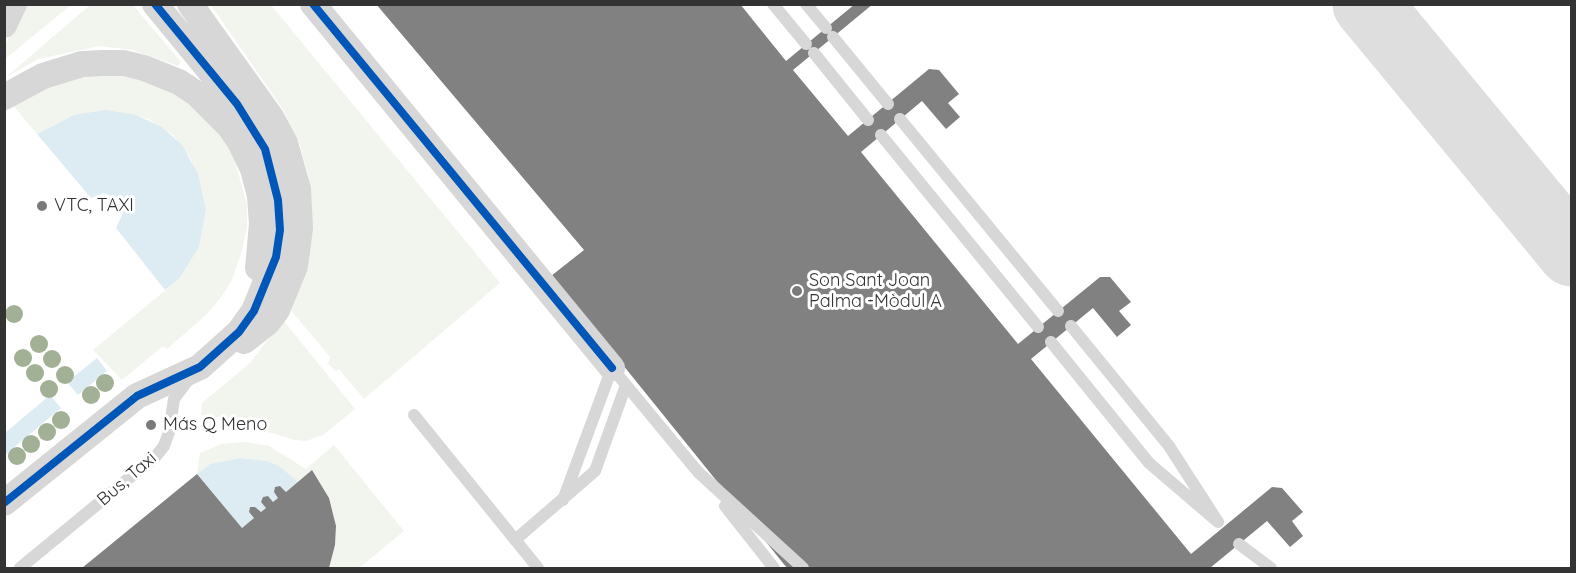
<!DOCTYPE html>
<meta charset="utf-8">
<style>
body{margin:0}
#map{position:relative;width:1576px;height:573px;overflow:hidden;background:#fff;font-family:Quicksand,sans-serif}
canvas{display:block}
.frame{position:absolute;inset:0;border:6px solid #333;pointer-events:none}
</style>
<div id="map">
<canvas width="1576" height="573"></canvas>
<div class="frame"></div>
</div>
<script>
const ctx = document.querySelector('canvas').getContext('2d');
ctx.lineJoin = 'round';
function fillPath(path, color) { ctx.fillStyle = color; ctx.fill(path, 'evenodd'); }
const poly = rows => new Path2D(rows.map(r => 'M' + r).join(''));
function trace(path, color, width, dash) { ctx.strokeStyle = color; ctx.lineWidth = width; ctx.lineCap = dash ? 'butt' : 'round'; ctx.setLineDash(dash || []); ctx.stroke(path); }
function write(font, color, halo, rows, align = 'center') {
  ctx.font = font + ' Quicksand,sans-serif'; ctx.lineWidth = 6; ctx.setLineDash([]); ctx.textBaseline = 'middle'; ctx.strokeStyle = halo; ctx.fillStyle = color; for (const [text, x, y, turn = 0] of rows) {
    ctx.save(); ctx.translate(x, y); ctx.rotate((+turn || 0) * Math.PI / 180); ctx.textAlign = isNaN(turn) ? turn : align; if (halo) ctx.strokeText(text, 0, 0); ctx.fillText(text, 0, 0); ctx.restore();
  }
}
const green = poly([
 [91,4,133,5,181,62,178,66,132,50,100,46,38,59,5,78],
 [25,5,71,5,5,59,5,45],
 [211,5,271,5,500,283,364,399,339,369,336,371,328,364,330,357,289,308,309,250,312,212,309,178,299,142,282,108],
 [131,73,201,106,232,151,247,204,247,226,242,251,232,280,222,296,206,315,167,349,163,346,122,380,93,350,179,279,199,247,206,210,191,159,173,135,150,120,136,115,74,115,37,134,12,104,64,76],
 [283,320,355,409,323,435,306,441,295,440,265,431,265,423,201,415,202,403,250,363],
 [244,442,269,446,306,469,334,445,404,531,359,568,329,568,335,545,336,526,329,498,312,470,298,482,267,461,240,458,210,464,197,474,200,453,221,444]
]);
const water = poly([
 [106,110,136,115,162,127,182,145,198,174,206,210,199,247,179,279,165,290,116,228,123,213,119,200,104,193,91,198,37,134,74,115],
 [97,358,107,371,78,395,67,382],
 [50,395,61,408,5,455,5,433],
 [240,458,267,461,279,466,298,482,286,492,280,486,275,487,274,492,278,498,273,502,268,496,263,497,261,502,266,508,261,512,255,507,250,507,249,512,254,518,242,528,197,474,210,464]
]);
const taxiway = poly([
 [1367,4,1572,252]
]);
const building = poly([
 [376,4,740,4,786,61,855,4,873,4,793,70,848,136,929,69,939,70,959,94,948,103,960,117,946,129,922,101,861,152,1018,344,1100,277,1110,277,1131,302,1119,311,1131,325,1117,337,1093,308,1031,359,1191,554,1272,487,1282,488,1303,512,1292,521,1303,536,1290,547,1267,521,1210,568,787,568,551,276,584,250],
 [312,470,329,498,336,526,335,545,329,568,82,568,197,474,242,528,254,518,249,512,250,507,255,507,261,512,266,508,261,502,263,497,268,496,273,502,278,498,274,492,275,487,280,486,286,492]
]);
const service = poly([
 [773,4,806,44],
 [806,4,826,28],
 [833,37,888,104],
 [814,53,868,120],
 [900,119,1058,311],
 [881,135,1038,327],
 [1051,342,1149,463,1218,522,1169,446,1071,326],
 [414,415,538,568],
 [563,500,612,368,698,472,803,568],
 [725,506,774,568],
 [515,540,595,471,626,385],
 [1239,544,1271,568],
 [20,568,156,456,164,446,169,432,174,399,189,379]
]);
const minor = poly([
 [190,4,271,117,285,143,298,189,300,228,295,266,277,310,267,323,244,341],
 [313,4,612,368],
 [4,25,14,4],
 [4,97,43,76,82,64,102,63,124,63,144,68,179,82,197,94,229,126,240,142,253,169,260,196,262,224,258,268],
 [4,503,137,396,200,367,239,332,254,311,276,257,280,230,278,200,265,149,237,104,155,4]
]);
const cycleway = poly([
 [313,4,612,368],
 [4,503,137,396,200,367,239,332,254,311,276,257,280,230,278,200,265,149,237,104,155,4]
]);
const trees = [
 [14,314],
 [39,344],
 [23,358],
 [52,359],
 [35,373],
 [65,375],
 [105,383],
 [49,389],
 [91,395],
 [61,420],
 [47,432],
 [31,444],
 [17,456]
];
const markers = [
 [42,206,6,"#7a7a7a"],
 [797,291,6,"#7a7a7a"],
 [151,425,6,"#7a7a7a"]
];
const poiNames = [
 ["VTC, TAXI",54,206],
 ["Son Sant Joan",809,281],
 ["Palma -Mòdul A",809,302],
 ["Más Q Meno",163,425]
];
const streetNames = [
 ["Bus, Taxi",127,479,-41]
];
fillPath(green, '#f1f5ed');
fillPath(water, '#ddebf3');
trace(taxiway, '#dedede', 69);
fillPath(building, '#818181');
trace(service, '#d7d7d7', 12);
trace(minor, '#d7d7d7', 26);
trace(cycleway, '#0057b8', 8);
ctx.fillStyle = '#a2b095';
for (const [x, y] of trees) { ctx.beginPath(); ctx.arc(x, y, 9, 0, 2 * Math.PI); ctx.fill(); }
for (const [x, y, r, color] of markers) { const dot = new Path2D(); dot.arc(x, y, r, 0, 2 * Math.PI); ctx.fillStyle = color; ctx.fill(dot); trace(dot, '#fff', 2); }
write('18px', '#333', '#fff', poiNames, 'left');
write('18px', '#333', '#fff', streetNames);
</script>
